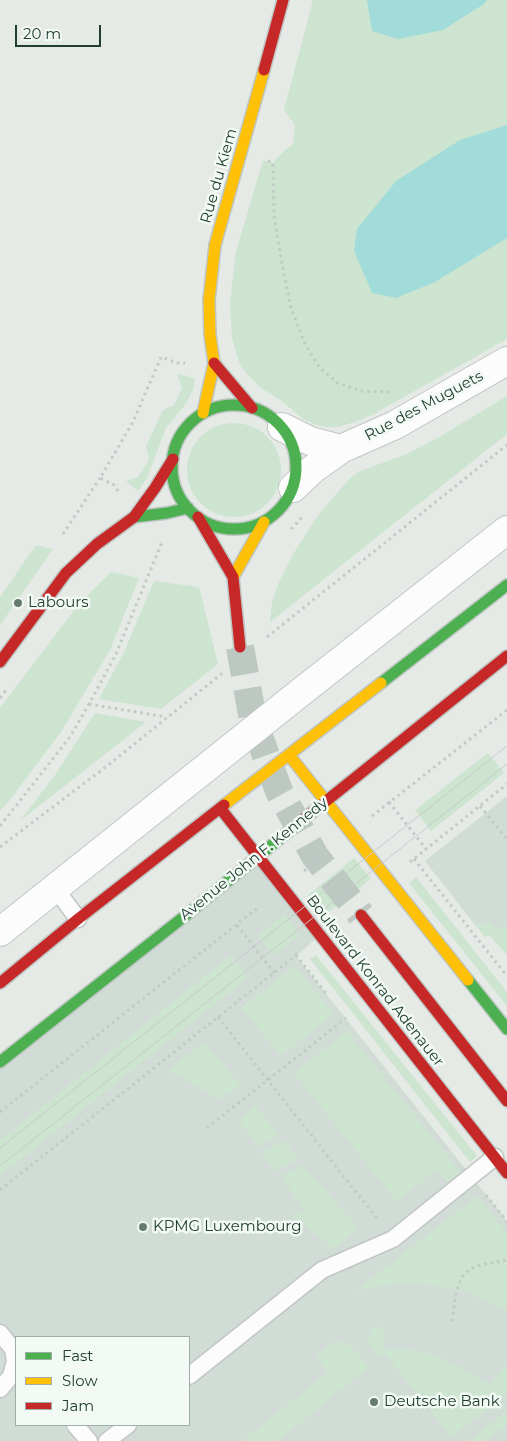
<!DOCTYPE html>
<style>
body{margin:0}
#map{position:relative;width:507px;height:1441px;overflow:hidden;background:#e5eae7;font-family:Montserrat,sans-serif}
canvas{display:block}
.legend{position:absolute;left:15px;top:1336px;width:175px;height:90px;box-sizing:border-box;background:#f3f9f5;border:1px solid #9fafa7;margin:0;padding:6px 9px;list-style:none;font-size:15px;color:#203f32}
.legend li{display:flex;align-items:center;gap:10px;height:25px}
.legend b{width:25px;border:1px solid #9fafa7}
.scale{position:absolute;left:15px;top:25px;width:86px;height:22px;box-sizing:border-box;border:2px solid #203f32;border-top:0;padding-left:6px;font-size:15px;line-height:18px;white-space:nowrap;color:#203f32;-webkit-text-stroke:4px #f3f9f5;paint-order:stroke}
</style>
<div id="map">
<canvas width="507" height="1441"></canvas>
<ul class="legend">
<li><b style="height:6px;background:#4caf50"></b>Fast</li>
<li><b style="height:6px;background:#ffc107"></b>Slow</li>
<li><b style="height:6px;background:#c62828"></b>Jam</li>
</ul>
<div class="scale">20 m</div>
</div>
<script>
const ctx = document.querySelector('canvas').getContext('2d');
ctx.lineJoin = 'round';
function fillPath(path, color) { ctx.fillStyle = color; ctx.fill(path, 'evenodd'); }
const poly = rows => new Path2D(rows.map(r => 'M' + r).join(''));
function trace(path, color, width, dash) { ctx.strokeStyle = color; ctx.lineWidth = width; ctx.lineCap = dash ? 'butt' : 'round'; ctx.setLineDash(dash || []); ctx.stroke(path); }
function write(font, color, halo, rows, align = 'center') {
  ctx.font = font + ' Montserrat,sans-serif'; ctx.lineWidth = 5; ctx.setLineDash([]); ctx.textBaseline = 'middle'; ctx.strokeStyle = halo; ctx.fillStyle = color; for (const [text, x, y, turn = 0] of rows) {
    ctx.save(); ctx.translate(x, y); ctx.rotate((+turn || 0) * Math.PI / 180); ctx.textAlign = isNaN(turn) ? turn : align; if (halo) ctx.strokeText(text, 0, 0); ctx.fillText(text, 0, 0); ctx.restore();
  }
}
const built = poly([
 [507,796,507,927,496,929,490,922,475,925,425,861],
 [258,856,320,935,296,956,507,1221,507,1441,0,1441,0,1062],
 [16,1337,189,1337,189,1425,16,1425]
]);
const green = poly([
 [313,0,507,0,507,339,372,415,355,422,337,427,327,427,316,425,303,419,283,402,261,388,246,373,239,362,232,338,230,303,236,252,263,160,273,163,283,152,293,144,295,125,284,110],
 [177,374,195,378,193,390,185,405,166,428,147,478,138,491,126,481,138,477,149,459,146,446,163,410,174,405,182,388],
 [507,396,507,434,270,622,272,602,279,582,293,554,319,514,352,476,360,471,407,454,439,437],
 '187 470a47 47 0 1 1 94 0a47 47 0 1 1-94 0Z',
 [36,545,53,549,0,625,0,597],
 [111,572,139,578,110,650,61,732,6,805,0,811,0,708,78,605],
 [154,581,199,587,218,664,161,709,99,699,124,652],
 [95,713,146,722,20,821,55,775],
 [488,753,504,773,431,831,415,810],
 [354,858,371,879,324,916,308,895],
 [416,877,507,992,507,1006,409,883],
 [284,915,300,936,273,956,258,935],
 [490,922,496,929,507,927,507,955,490,936,485,937,475,925],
 [231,955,249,977,0,1176,0,1140],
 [316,955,477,1156,470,1162,310,959],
 [295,966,334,1014,281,1056,241,1008],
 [347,1031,461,1173,448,1183,437,1169,397,1202,294,1073],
 [204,1042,241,1086,219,1099,168,1070],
 [255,1105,279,1135,259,1147,238,1120],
 [284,1141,298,1159,276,1171,261,1153],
 [303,1165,359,1229,333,1249,328,1243,290,1216,304,1210,281,1176],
 [477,1196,507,1233,507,1310,461,1290,436,1286,414,1284,370,1287,353,1293],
 [379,1327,384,1327,385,1350,405,1349,432,1354,463,1368,490,1385,507,1364,507,1394,451,1437,386,1355,380,1359,369,1344,367,1339,369,1334,373,1328],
 [335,1341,343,1342,351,1347,369,1367,278,1441,242,1441,328,1372,316,1356],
 [507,1411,507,1425,486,1441,468,1441]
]);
const water = poly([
 [367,0,487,0,484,4,443,30,398,39,372,31],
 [507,125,507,238,435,282,396,298,372,293,354,251,357,229,396,181,460,140]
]);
const secondaryTunnel = poly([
 [240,647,253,720,279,791,315,856,361,915]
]);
const path = poly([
 [268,161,273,163,274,216,280,253,291,308,304,342,319,367,338,383,360,391,393,392],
 [118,491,114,485,100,478,133,422,161,357,177,363,185,363],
 [291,529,299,521,303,515],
 [63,534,100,478],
 [267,637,507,445],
 [0,698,6,690],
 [89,704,166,717],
 [389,802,426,849],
 [480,806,507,839],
 [372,816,507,710],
 [0,826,70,737,89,704,116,654,162,542],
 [0,847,107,766,225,671],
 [414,859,507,976],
 [410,862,507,784],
 [304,871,328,851],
 [237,925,274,973],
 [296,955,328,996],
 [218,1017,379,1221],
 [0,1112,260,906],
 [207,1128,346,1018],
 [0,1190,299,953],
 [486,1195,507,1221],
 [452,1321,456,1293,459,1284,463,1276,470,1269,481,1265,507,1260]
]);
const lane = poly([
 [55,888,78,919],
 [0,1333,16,1353],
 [189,1376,322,1270,393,1239,495,1157],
 [0,1389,11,1376,15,1361,13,1349],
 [75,1425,89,1441],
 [107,1441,128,1425]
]);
const street = poly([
 [282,427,310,441,341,449],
 [293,488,313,469,341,449,395,425,507,361],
 [0,932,301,692,507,530]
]);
const fast = poly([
 '172 467a62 62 0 1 1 124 0a62 62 0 1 1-124 0Z',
 [134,517,167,513,188,508],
 [381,683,507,585],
 [468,980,507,1029],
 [0,1062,190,912,305,818]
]);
const slow = poly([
 [203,413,214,363,210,335,209,300,215,245,264,70],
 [233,577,264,522],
 [289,755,468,980],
 [224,805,381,683]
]);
const jam = poly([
 [264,70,283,0],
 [214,363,252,408],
 [198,517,233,577,240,647],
 [0,662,66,573,97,544,134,517,155,488,173,459],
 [220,808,507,1173],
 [305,818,507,656],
 [361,915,507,1101],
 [0,983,78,919,224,805]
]);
const tram = poly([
 [0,1148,507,746],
 [0,1166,507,764]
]);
const markers = [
 [18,603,5,"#657b71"],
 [143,1227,5,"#657b71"],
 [374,1402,5,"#657b71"]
];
const streetNames = [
 ["Rue du Kiem",219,176,-74],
 ["Rue des Muguets",424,406,-28],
 ["Avenue John F. Kennedy",254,859,-39],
 ["Boulevard Konrad Adenauer",375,981,52]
];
const poiNames = [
 ["Labours",28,603],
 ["KPMG Luxembourg",153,1227],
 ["Deutsche Bank",384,1402]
];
fillPath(built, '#d2dcd6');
fillPath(green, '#cde4d0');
fillPath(water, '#a2dcda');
trace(secondaryTunnel, '#bec8c3', 28, [28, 14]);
trace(lane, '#c2c7c4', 19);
trace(street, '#c2c7c4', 30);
trace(fast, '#bec6c2', 14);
trace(slow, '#bec6c2', 14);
trace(jam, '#bec6c2', 14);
trace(path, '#c1cac5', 3, [2.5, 4]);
trace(lane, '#fbfcfb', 16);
trace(street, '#fbfcfb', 28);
trace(fast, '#4caf50', 11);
trace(slow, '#ffc107', 11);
trace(jam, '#c62828', 11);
trace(tram, '#c6cbc9', 1);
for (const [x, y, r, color] of markers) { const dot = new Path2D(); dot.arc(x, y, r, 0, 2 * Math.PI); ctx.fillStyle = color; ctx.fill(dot); trace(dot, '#f3f9f5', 2); }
write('15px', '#203f32', '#f3f9f5', streetNames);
write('15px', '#203f32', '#f3f9f5', poiNames, 'left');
</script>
